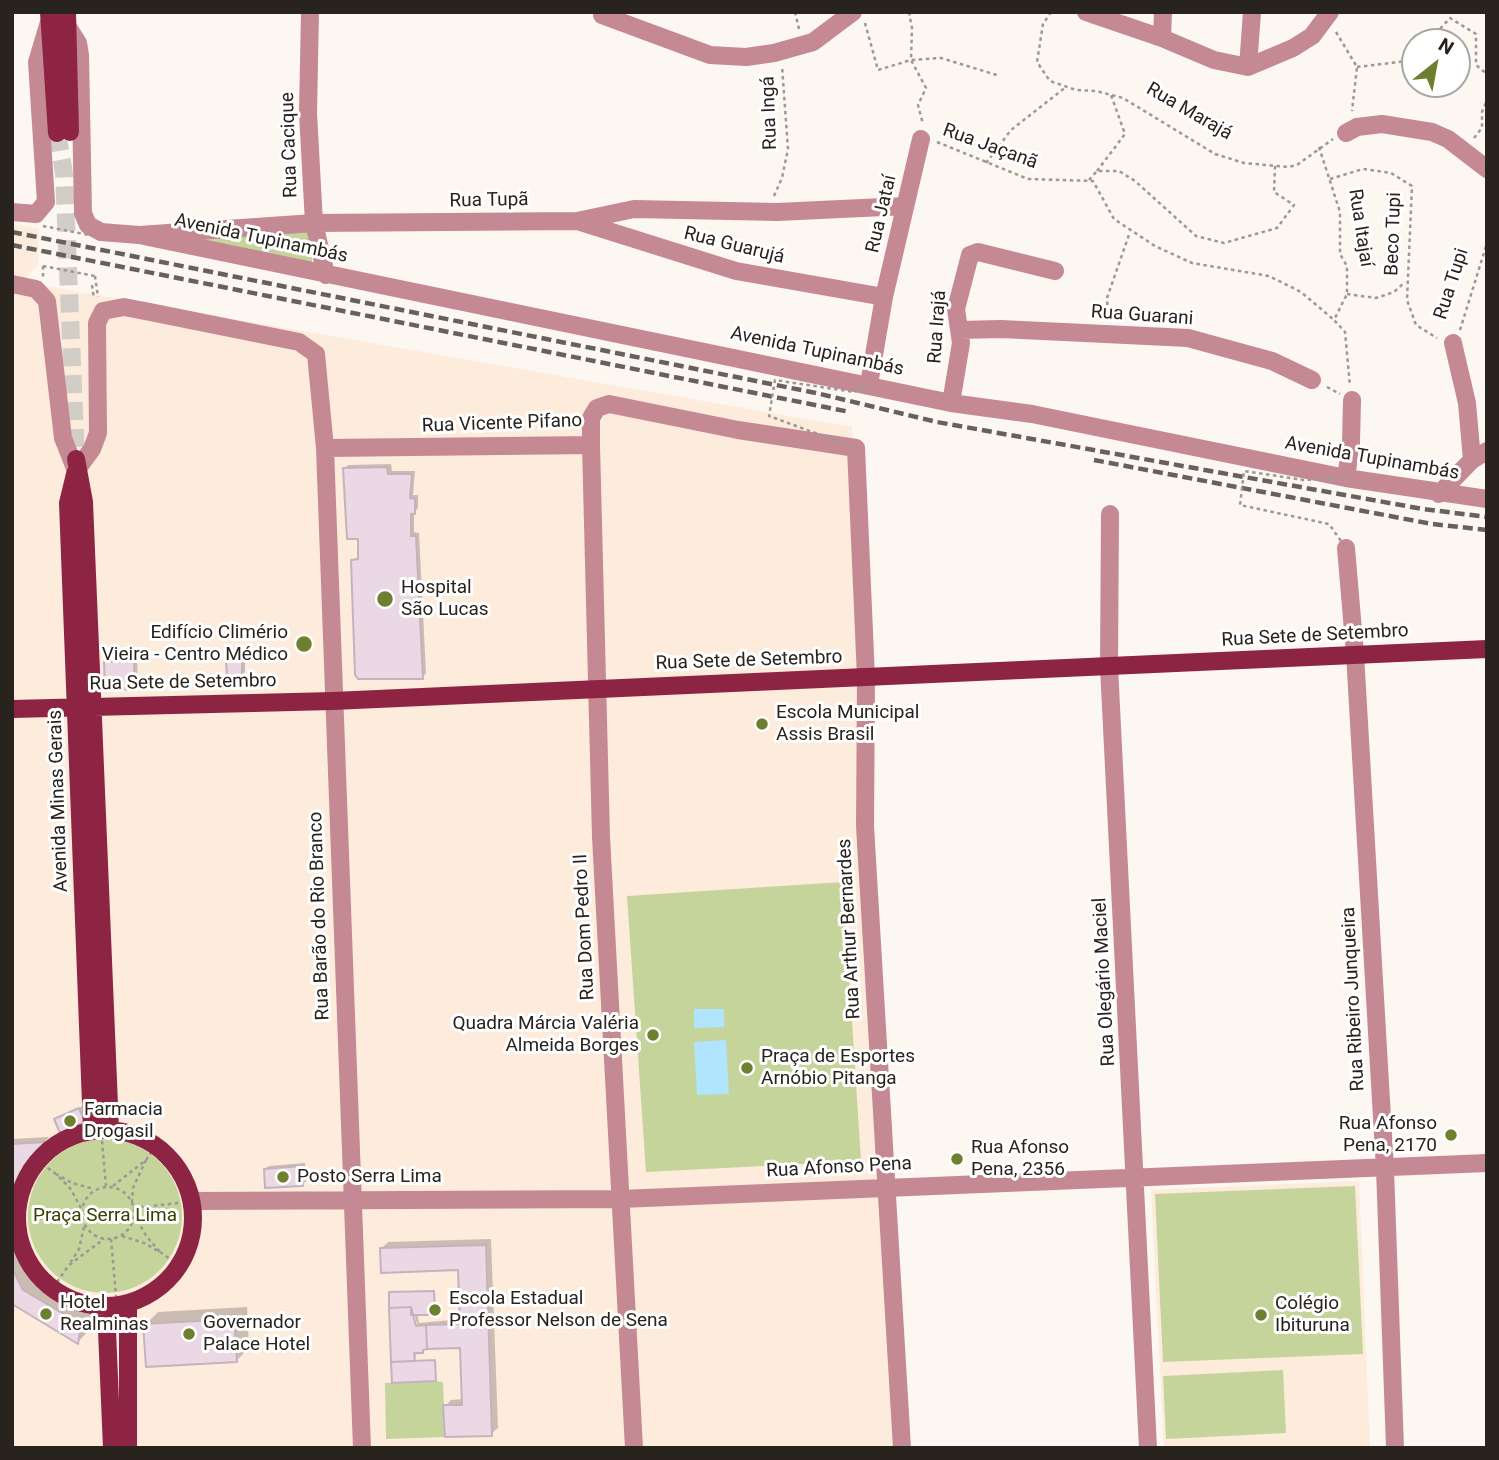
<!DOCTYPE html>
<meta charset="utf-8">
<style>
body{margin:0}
#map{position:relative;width:1499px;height:1460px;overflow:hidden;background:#fdf7f1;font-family:Roboto,sans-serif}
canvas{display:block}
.frame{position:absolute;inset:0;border:14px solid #29231e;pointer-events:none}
.north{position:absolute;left:1401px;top:28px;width:70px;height:70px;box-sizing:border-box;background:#fff;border:2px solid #a9a7a5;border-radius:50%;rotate:31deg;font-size:19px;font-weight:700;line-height:28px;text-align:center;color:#29231e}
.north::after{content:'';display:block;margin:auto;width:24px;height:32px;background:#6e7f2f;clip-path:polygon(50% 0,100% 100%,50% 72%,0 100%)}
</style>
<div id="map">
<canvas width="1499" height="1460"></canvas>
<div class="frame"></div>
<div class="north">N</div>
</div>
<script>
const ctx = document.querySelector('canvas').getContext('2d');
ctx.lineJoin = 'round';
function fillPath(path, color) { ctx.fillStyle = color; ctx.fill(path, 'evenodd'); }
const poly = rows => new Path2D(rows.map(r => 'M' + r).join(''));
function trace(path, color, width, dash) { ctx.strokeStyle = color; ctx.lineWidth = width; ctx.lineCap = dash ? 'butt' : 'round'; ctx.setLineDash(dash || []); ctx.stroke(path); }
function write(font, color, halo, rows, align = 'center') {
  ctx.font = font + ' Roboto,sans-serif'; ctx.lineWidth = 6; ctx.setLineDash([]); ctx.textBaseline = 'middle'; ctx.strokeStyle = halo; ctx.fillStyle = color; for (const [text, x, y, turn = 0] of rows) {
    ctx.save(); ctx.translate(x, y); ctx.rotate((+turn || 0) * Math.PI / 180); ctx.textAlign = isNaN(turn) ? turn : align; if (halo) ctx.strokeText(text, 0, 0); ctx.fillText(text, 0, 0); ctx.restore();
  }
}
const built = poly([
 [12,224,39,229,38,265,22,282,852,427,897,1448,12,1448],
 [1359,1181,1370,1448,1164,1448,1151,1190]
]);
const green = poly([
 [309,228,313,268,163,237],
 [843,882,861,1161,646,1172,627,896],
 '28 1216a77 77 0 1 1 154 0a77 77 0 1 1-154 0Z',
 [1355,1186,1363,1354,1163,1362,1155,1194],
 [1283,1370,1286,1433,1166,1439,1163,1376],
 [436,1381,443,1382,445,1437,386,1439,385,1383]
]);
const water = poly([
 [694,1009,724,1009,724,1027,694,1028],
 [726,1040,729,1094,697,1095,694,1042]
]);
const shadow = poly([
 [391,464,392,471,415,471,413,495,418,495,418,508,414,513,414,532,419,533,426,673,423,677,353,560,360,556,359,538,345,468,348,465],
 [232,656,245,656,245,672,241,676,228,660],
 [137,658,138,684,134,687,106,662,110,659],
 [83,1106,88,1117,56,1120,60,1116],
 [49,1137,30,1159,12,1205,12,1139],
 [305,1163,306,1181,303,1184,265,1169,269,1166],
 [12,1229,35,1277,93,1311,90,1329,78,1342,12,1302],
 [491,1239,498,1428,491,1434,445,1406,451,1400,464,1399,462,1347,426,1348,418,1352,413,1361,435,1360,435,1379,393,1381,390,1292,434,1290,435,1312,417,1313,419,1323,462,1319,460,1269,382,1248,388,1242],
 [411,1313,414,1313,420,1334,417,1334],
 [247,1307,249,1348,236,1361,145,1325,158,1312]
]);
const building = poly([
 [387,467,388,474,412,474,410,498,415,499,415,514,411,514,411,536,416,536,423,679,358,679,355,675,351,560,358,559,358,539,347,539,343,468,387,467],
 [242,658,242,677,227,678,226,659,242,658],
 [134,661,135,689,105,690,104,662,134,661],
 [79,1108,85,1122,60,1133,54,1119,79,1108],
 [46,1142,24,1166,12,1199,12,1144,46,1142],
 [302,1166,303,1186,265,1188,264,1169,302,1166],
 [486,1245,492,1436,445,1437,443,1405,462,1405,460,1348,427,1349,426,1325,460,1324,458,1270,381,1273,380,1248,486,1245],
 [12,1268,23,1290,81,1324,78,1344,12,1304,12,1268],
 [434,1291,435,1315,411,1315,411,1307,389,1308,389,1292,434,1291],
 [411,1307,416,1326,426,1325,427,1349,423,1350,423,1353,414,1353,415,1361,391,1362,389,1308,411,1307],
 [234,1319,237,1362,146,1367,143,1324,234,1319],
 [435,1360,436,1381,392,1383,391,1362,435,1360]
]);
const majorTunnel = poly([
 [57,133,64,173,76,459]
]);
const path = poly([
 [795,12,799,29],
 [909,12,912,28,911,60,926,88,918,105,923,124],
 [1051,12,1043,24,1037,62,1050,81,1076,90,1096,91,1123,98,1215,154,1244,163,1288,167,1297,165,1333,139],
 [865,23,878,70,911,60,941,58,1000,76],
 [1336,32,1357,67,1352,111],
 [1436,42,1439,30,1450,18,1476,34,1476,65,1487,74],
 [1357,67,1415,60],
 [1474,138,1482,128,1482,112,1487,100],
 [937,142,1028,179,1093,181,1114,219,1155,246,1192,263,1269,276,1301,292,1334,320],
 [1319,147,1340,212,1340,254,1347,266,1347,294,1334,320,1345,332,1350,386],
 [986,163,1011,130,1066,87],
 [1097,171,1125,134,1111,95],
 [1330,179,1363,169,1391,173,1412,186,1407,300,1416,325,1437,338],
 [1089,180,1097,171,1119,171,1135,181,1196,236,1224,243,1277,228,1294,205,1274,192,1275,166],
 [774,196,782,178,788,149,782,66],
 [43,266,43,277],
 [95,276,98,297],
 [92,285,94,299],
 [1347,294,1376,298,1394,292,1405,282],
 [1108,319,1107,298,1130,232],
 [1460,330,1487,243],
 [1327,387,1340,394],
 [102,1141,106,1186],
 [146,1160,153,1150],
 [42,1164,56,1174],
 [113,1186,146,1160,133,1188,132,1203],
 '82 1213a26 26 0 1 1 52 0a26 26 0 1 1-52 0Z',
 [81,1208,70,1188,56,1174,72,1183,94,1189],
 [133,1208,179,1203],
 [33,1219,82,1214],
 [84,1227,79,1249,69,1265,104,1239],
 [122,1236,144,1243,160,1252,147,1237,134,1215],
 [111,1239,116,1296],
 [160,1252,174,1262],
 [57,1282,69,1265]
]);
const minor = poly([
 [310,12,308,113,314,223,326,275],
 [1086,12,1162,38,1214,60,1248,67,1293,48,1312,36,1330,12],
 [602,15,710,55,746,57,774,53,813,42,853,12],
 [68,27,78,43,80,55,83,213,88,225,101,232,139,235,314,223,577,221,634,209,777,212,905,206],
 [1162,38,1163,12],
 [1248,67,1252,12],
 [1346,133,1357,127,1382,124,1432,132,1448,139,1487,169],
 [12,212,36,214,46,202,37,62,49,22],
 [577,221,736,271,884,297],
 [139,235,951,403,1032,414,1346,478,1487,499],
 [12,284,36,289,47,301,63,438,76,471,92,449,98,433,97,323,103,311,124,307,150,312,299,342,316,354,325,448,362,1448],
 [960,330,1001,329,1188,338,1272,361,1312,380],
 [1453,343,1467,403,1472,460],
 [869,384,884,297,921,139],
 [951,403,961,343,956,309,970,255,978,252,1055,271],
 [325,448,591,445],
 [1346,478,1351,443,1352,400],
 [1439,494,1472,460,1487,451],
 [1110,514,1109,667,1148,1448],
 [1346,548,1355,654,1385,1169,1395,1448],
 [193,1201,621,1199,1487,1163],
 [12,1221,16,1221],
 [634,1448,601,837,591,445,591,418,597,408,609,404,738,430,856,448,866,678,865,826,902,1448]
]);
const major = poly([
 [49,12,57,133],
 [67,12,70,132],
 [76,459,84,502,110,1129],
 [75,474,68,503,92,1130],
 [12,709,333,701,1487,649],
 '17 1218a88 88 0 1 1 176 0a88 88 0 1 1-176 0Z',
 [128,1304,128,1448],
 [106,1307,112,1448]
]);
const rail = poly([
 [12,232,816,393,937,422,1423,509,1487,517],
 [12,245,850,412],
 [1094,460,1432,524,1487,530]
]);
const pathBridge = poly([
 [43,226,89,235],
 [43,266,95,276],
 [856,448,769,416,775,380,854,392,869,384],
 [1346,478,1304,480,1244,471,1240,505,1329,524,1346,548]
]);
const markers = [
 [385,599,9,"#6e7f2f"],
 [304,644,9,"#6e7f2f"],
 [762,724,7,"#6e7f2f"],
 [653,1035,7,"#6e7f2f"],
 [747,1068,7,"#6e7f2f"],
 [70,1121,7,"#6e7f2f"],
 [1451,1135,7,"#6e7f2f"],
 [957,1159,7,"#6e7f2f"],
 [283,1177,7,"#6e7f2f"],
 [435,1310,7,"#6e7f2f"],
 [46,1314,7,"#6e7f2f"],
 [1261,1315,7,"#6e7f2f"],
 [189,1334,7,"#6e7f2f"]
];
const streetNames = [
 ["Rua Marajá",1189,112,30],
 ["Rua Ingá",770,113,-92],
 ["Rua Cacique",290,145,-92],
 ["Rua Jaçanã",990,147,20],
 ["Rua Tupã",489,201,-1],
 ["Rua Jataí",882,214,-77],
 ["Rua Itajaí",1360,228,81],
 ["Beco Tupi",1394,234,-88],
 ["Avenida Tupinambás",261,239,12],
 ["Rua Guarujá",734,246,14],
 ["Rua Tupi",1452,284,-72],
 ["Rua Guarani",1142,316,4],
 ["Rua Irajá",938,327,-86],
 ["Avenida Tupinambás",817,352,12],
 ["Rua Vicente Pifano",502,424,-2],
 ["Avenida Tupinambás",1372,459,10],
 ["Rua Sete de Setembro",1315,636,-3],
 ["Rua Sete de Setembro",749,661,-2],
 ["Rua Sete de Setembro",183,683,-1],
 ["Avenida Minas Gerais",59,801,-92],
 ["Rua Barão do Rio Branco",320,916,-92],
 ["Rua Dom Pedro II",585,927,-93],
 ["Rua Arthur Bernardes",850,929,-93],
 ["Rua Olegário Maciel",1105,982,-93],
 ["Rua Ribeiro Junqueira",1354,999,-93],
 ["Rua Afonso Pena",839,1168,-3]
];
const poiNames = [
 ["Hospital",401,588],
 ["São Lucas",401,610],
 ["Edifício Climério",288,633,"right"],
 ["Vieira - Centro Médico",288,655,"right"],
 ["Escola Municipal",776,713],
 ["Assis Brasil",776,735],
 ["Quadra Márcia Valéria",639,1024,"right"],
 ["Almeida Borges",639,1046,"right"],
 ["Praça de Esportes",761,1057],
 ["Arnóbio Pitanga",761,1079],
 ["Farmacia",84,1110],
 ["Drogasil",84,1132],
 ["Rua Afonso",1437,1124,"right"],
 ["Pena, 2170",1437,1146,"right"],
 ["Rua Afonso",971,1148],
 ["Pena, 2356",971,1170],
 ["Posto Serra Lima",297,1177],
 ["Escola Estadual",449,1299],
 ["Professor Nelson de Sena",449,1321],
 ["Hotel",60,1303],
 ["Realminas",60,1325],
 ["Colégio",1275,1304],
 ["Ibituruna",1275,1326],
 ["Governador",203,1323],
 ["Palace Hotel",203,1345]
];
const parkNames = [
 ["Praça Serra Lima",105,1216]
];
fillPath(built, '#fdebdc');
fillPath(green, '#c5d49b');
fillPath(water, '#b0e5fd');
fillPath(shadow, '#0003');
fillPath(building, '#ead8e4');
trace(building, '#c4b3be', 2);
trace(majorTunnel, '#d3cdc7', 18, [18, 9]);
trace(path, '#9e9892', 2.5, [3.5, 3.5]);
trace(minor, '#c58994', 18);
trace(major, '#8d2444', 18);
trace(rail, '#67615c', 4.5, [10, 5]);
trace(pathBridge, '#9e9892', 2.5, [3.5, 3.5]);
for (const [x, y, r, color] of markers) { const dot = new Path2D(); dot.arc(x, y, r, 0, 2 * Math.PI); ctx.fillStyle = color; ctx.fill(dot); trace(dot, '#fff', 2.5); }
write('19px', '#29231e', '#fff', streetNames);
write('19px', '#29231e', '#fff', poiNames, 'left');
write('19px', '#364102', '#fff', parkNames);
</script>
